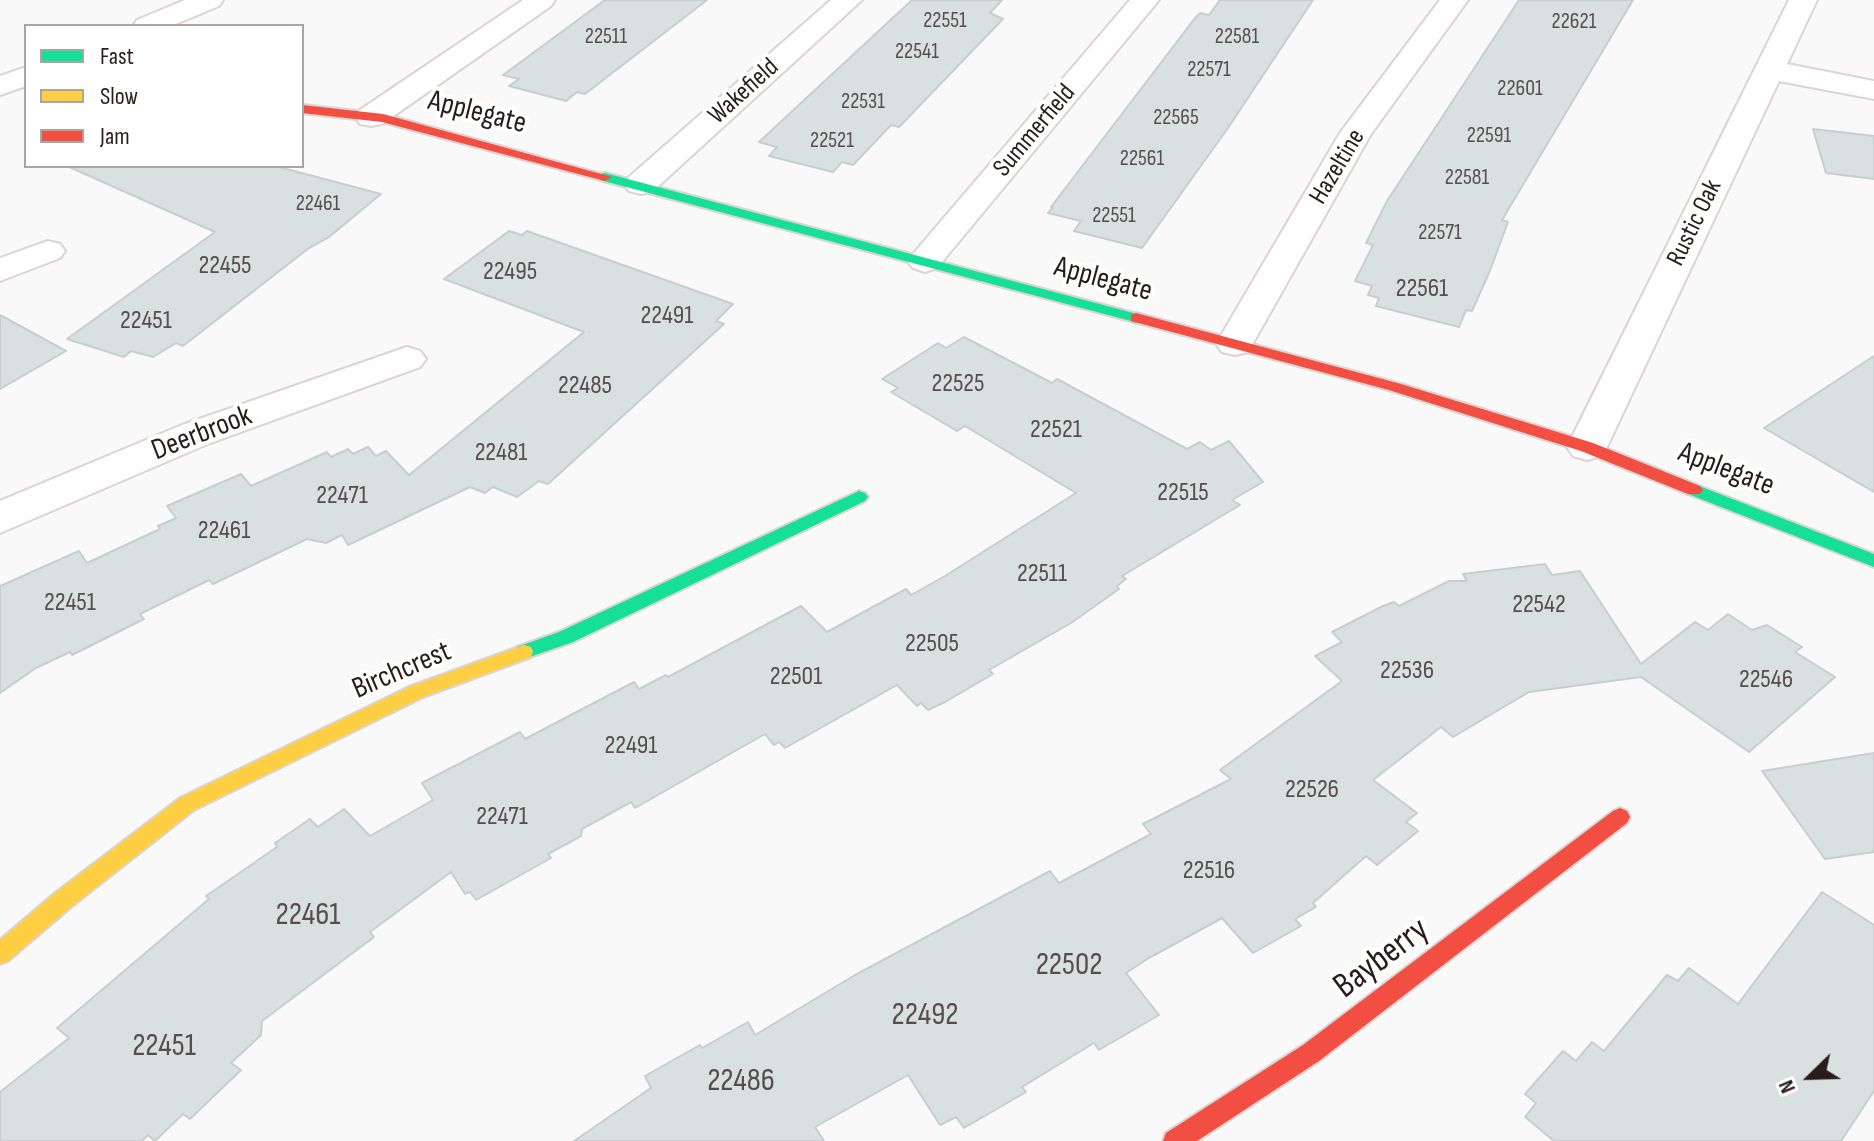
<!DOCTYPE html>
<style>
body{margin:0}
#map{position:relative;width:1874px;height:1141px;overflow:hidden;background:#f9f9f9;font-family:"Sofia Sans Condensed",sans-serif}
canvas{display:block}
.legend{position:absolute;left:24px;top:24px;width:280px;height:144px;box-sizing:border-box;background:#fff;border:2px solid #aaa4a3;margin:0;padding:10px 14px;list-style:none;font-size:24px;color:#2a1c1a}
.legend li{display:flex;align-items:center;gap:16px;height:40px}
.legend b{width:40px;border:2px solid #aaa4a3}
.north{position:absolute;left:1770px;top:1037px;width:80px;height:80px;-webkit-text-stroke:6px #fff;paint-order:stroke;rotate:247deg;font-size:22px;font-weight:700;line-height:32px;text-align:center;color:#2a1c1a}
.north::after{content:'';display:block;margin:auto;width:28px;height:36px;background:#2a1c1a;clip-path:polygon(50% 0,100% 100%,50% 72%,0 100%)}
</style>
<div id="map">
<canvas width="1874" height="1141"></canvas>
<ul class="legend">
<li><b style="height:10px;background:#16e098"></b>Fast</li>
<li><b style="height:10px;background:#ffcf43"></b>Slow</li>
<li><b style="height:10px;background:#f24e42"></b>Jam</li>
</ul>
<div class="north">N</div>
</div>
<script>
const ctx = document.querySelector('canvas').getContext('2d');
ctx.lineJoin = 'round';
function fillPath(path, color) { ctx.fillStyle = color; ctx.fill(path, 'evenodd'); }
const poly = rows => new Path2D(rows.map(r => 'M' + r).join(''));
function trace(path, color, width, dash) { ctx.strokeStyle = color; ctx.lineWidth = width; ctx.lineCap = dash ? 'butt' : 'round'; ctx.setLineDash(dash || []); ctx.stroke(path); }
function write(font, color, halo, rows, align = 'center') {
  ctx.font = font + ' "Sofia Sans Condensed",sans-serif'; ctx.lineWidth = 8; ctx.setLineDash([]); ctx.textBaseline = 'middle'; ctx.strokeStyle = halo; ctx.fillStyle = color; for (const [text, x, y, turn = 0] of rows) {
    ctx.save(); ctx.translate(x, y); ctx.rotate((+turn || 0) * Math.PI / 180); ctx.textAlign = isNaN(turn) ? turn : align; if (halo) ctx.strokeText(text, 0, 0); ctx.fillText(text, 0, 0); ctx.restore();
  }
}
const building = poly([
 [605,0,707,0,585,94,577,92,566,101,509,86,519,79,503,75,605,0],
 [912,0,1002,0,990,13,1003,19,899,127,891,125,853,165,842,162,833,172,769,156,777,147,759,142,912,0],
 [1220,0,1313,0,1228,128,1142,248,1074,231,1081,221,1048,213,1053,207,1051,207,1195,18,1200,13,1209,15,1220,0],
 [1519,0,1633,0,1502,220,1508,222,1489,273,1472,311,1466,310,1459,327,1376,306,1379,298,1368,295,1372,286,1355,281,1373,245,1366,243,1387,201,1519,0],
 [1813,129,1874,136,1874,179,1826,173,1813,129],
 [67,166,275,166,381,194,329,237,309,248,183,346,176,343,153,357,131,351,124,357,67,339,215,232,67,166],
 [509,231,522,235,527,231,733,304,716,321,724,324,548,484,539,481,517,497,493,487,485,493,470,487,348,545,342,535,326,543,307,539,213,584,209,580,140,614,144,619,72,655,70,652,36,668,0,693,0,586,79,551,87,563,160,529,158,526,176,518,167,506,241,474,251,486,327,452,331,457,348,449,353,454,368,447,376,456,386,451,409,475,584,332,444,279,509,231],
 [0,315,66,351,0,389,0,315],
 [964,337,1052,383,1057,379,1187,449,1200,442,1211,450,1229,441,1263,482,1232,500,1240,505,1122,576,1126,579,1117,586,1119,589,1071,623,989,670,993,674,945,702,928,710,921,703,917,706,897,685,785,748,779,742,774,745,765,734,635,808,631,802,582,829,581,836,548,854,551,858,476,900,470,892,465,894,451,872,370,932,374,937,262,1021,261,1035,231,1063,241,1070,190,1119,183,1114,155,1141,148,1135,142,1141,0,1141,0,1092,69,1038,57,1028,209,899,206,896,277,847,275,843,310,819,318,827,344,809,370,836,433,800,422,783,520,732,525,739,634,682,639,689,666,675,668,677,801,606,827,632,906,589,911,595,945,576,1076,493,965,426,957,431,891,392,898,388,882,379,938,343,946,348,964,337],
 [1874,356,1874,492,1764,428,1874,356],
 [1545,564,1552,575,1580,571,1641,664,1695,622,1708,630,1728,614,1752,630,1767,625,1802,647,1795,652,1835,677,1749,752,1641,677,1529,692,1453,737,1441,727,1373,780,1417,813,1406,822,1418,831,1377,865,1366,856,1313,903,1316,907,1295,919,1301,926,1253,953,1222,918,1149,958,1126,973,1159,1015,1099,1050,1094,1043,1022,1087,1026,1092,964,1128,956,1117,940,1125,908,1075,815,1127,824,1141,574,1141,651,1088,645,1076,700,1045,702,1048,748,1022,755,1035,855,975,1050,871,1059,883,1151,834,1143,824,1231,779,1220,770,1342,681,1315,656,1342,642,1332,632,1383,606,1394,602,1399,606,1449,581,1467,581,1463,574,1545,564],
 [1874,753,1874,852,1825,859,1762,771,1874,753],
 [1822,892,1874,925,1874,1091,1841,1141,1554,1141,1525,1117,1536,1103,1525,1094,1563,1051,1576,1061,1592,1042,1604,1051,1667,975,1678,981,1689,968,1738,1004,1822,892]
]);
const street = poly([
 [185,0,223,0,219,6,171,26,133,26,137,20,185,0],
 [523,0,555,0,551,6,382,124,371,126,360,124,355,117,360,110,523,0],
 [831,0,862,0,653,191,641,194,629,191,624,184,629,177,831,0],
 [1130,0,1159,0,937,268,925,272,913,268,907,261,913,254,1130,0],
 [1440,0,1468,0,1371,134,1248,352,1235,355,1222,352,1216,344,1340,133,1440,0],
 [1789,0,1817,0,1787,64,1874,81,1874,99,1779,81,1607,447,1601,456,1587,460,1573,456,1567,447,1789,0],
 [26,67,26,86,0,95,0,76,26,67],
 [48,241,60,244,65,251,60,258,0,281,0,258,48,241],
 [407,347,420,351,426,359,420,367,210,443,0,533,0,501,182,425,407,347]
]);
const fast = poly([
 [605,173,1141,315,1144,318,1136,323,1131,321,600,180,600,174,605,173],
 [1694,484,1874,554,1874,567,1688,494,1685,490,1688,486,1694,484],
 [859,491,865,493,868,497,865,501,573,642,524,659,517,657,515,652,517,647,559,632,859,491]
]);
const slow = poly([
 [524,645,531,647,533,652,531,657,423,697,194,810,71,907,8,961,0,964,0,940,55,893,180,798,409,687,524,645]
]);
const jam = poly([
 [302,105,383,114,612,177,605,181,382,122,302,113,302,105],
 [1136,313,1401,384,1593,443,1700,486,1703,490,1700,494,1688,494,1581,451,1389,390,1131,321,1131,315,1136,313],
 [1620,808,1627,811,1630,817,1627,823,1319,1061,1197,1141,1163,1141,1166,1133,1303,1045,1613,811,1620,808]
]);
const farNumbernames = [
 ["22551",945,21],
 ["22621",1574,22],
 ["22511",606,37],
 ["22581",1237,37],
 ["22541",917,52],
 ["22571",1209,70],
 ["22601",1520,89],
 ["22531",863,102],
 ["22565",1176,118],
 ["22591",1489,136],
 ["22521",832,141],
 ["22561",1142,159],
 ["22581",1467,178],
 ["22461",318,204],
 ["22551",1114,216],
 ["22571",1440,233]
];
const farStreetnames = [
 ["Wakefield",744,92,-42],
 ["Summerfield",1035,131,-50],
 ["Hazeltine",1338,167,-59],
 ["Rustic Oak",1695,223,-64]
];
const numberNames = [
 ["22455",225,266],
 ["22495",510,272],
 ["22561",1422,289],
 ["22491",667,316],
 ["22451",146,321],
 ["22525",958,384],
 ["22485",585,386],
 ["22521",1056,430],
 ["22481",501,453],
 ["22515",1183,493],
 ["22471",342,496],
 ["22461",224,531],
 ["22511",1042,574],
 ["22451",70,603],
 ["22542",1539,605],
 ["22505",932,644],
 ["22536",1407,671],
 ["22501",796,677],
 ["22546",1766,680],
 ["22491",631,746],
 ["22526",1312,790],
 ["22471",502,817],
 ["22516",1209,871]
];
const streetNames = [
 ["Applegate",477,113,14],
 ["Applegate",1103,280,15],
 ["Deerbrook",202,434,-21],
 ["Applegate",1726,470,21],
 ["Birchcrest",402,671,-23]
];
const nearNumbernames = [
 ["22461",308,916],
 ["22502",1069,966],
 ["22492",925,1016],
 ["22451",164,1047],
 ["22486",741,1082]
];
const nearStreetnames = [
 ["Bayberry",1382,959,-37]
];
fillPath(building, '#d9e1e0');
trace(building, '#c7cfce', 2);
trace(street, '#dbd4d3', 4);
trace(fast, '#dbd4d3', 4);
trace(slow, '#dbd4d3', 4);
trace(jam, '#dbd4d3', 4);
fillPath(street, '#fefefe');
fillPath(fast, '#16e098');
fillPath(slow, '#ffcf43');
fillPath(jam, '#f24e42');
write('22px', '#564d4c', null, farNumbernames);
write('26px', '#2a1c1a', '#fff', farStreetnames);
write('26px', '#564d4c', null, numberNames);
write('30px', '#2a1c1a', '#fff', streetNames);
write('32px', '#564d4c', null, nearNumbernames);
write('36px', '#2a1c1a', '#fff', nearStreetnames);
</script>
